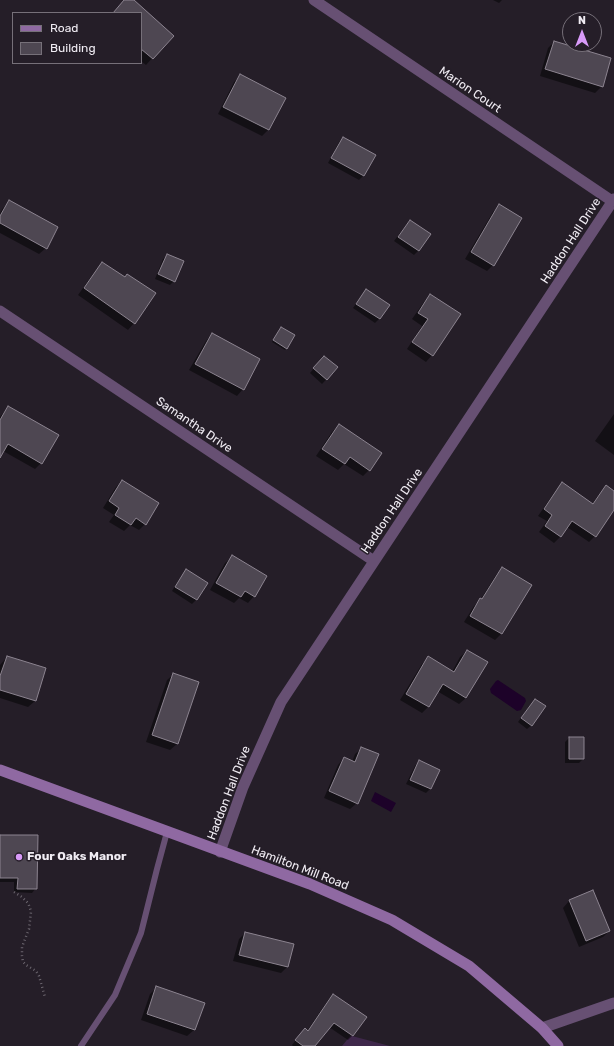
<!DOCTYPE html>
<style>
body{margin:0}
#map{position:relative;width:614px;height:1046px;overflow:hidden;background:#251e28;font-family:Rubik,sans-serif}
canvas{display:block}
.legend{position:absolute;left:12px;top:12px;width:130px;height:52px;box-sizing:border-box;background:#251e28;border:1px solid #767079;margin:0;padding:5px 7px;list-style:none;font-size:12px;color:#f0ecf3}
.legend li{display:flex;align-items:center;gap:8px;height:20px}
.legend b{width:20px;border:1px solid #767079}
.north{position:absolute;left:562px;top:12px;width:40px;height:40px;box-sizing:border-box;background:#251e28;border:1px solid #767079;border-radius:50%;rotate:0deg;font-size:11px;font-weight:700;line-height:16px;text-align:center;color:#f0ecf3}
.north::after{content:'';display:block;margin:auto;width:14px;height:18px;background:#d89af8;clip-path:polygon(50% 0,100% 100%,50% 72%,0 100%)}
</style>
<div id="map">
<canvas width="614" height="1046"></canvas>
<ul class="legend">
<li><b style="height:5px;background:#8f69a2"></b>Road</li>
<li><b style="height:11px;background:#4e4752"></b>Building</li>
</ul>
<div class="north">N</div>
</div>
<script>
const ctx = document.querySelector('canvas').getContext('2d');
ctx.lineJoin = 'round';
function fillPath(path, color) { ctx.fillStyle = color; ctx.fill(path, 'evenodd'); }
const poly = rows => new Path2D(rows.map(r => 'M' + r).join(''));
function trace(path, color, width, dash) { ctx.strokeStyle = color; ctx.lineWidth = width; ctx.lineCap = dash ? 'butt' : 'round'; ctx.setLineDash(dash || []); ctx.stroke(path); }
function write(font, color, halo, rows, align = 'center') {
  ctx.font = font + ' Rubik,sans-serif'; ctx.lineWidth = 3; ctx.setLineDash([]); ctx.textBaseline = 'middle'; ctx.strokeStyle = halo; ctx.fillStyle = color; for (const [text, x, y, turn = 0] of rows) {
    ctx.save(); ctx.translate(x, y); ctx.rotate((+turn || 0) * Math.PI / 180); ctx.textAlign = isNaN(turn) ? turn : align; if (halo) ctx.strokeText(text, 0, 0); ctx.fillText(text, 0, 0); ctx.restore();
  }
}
const green = poly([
 [351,1035,352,1036,390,1046,342,1046]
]);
const water = poly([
 [498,680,525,698,526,701,521,710,517,711,491,693,490,689,496,681],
 [375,792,396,803,391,812,371,801]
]);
const shadow = poly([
 [125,0,132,0,172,36,146,65,141,61,141,13,113,13],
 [493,0,502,0,499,3],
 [554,42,602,86,595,93,540,76,548,48],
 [240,76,285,98,268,130,262,136,218,114,234,82],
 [344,138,375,155,363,176,359,180,328,163,339,142],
 [9,202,46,248,39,254,0,233,0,213,3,208],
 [499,206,493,265,487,271,465,259,493,212],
 [410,221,429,235,418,251,414,255,394,241,406,225],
 [168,255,174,281,170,285,155,279,163,259],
 [103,263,134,323,128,330,78,295,96,270],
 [366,291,388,306,379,319,375,323,353,308,362,295],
 [431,295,432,355,426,362,407,349,422,326,412,319,424,302],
 [280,330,287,348,285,350,272,342],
 [212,334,243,389,237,396,189,370,206,341],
 [320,361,337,368,322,384,310,373],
 [8,407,41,463,35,469,3,451,0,455,0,417],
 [614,414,614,455,595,441],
 [339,425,369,470,363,476,344,464,338,470,316,456,332,432],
 [122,481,145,524,139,530,130,525,124,531,109,522,114,515,103,508,116,487],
 [562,484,592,504,600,493,606,487,614,492,614,509,595,536,589,542,567,527,561,536,554,543,539,532,547,521,538,516,556,490],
 [232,557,254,596,248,603,239,598,234,603,210,590,225,563],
 [502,568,530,585,501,634,495,640,464,622,474,606,481,599,496,575],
 [186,570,206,583,196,600,192,604,172,591,182,575],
 [467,651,466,698,459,704,437,691,428,707,422,713,400,700,422,664,428,658,452,672,460,657],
 [7,657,45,669,35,701,28,707,0,698,0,665],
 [174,674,198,682,177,744,170,750,146,742,167,680],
 [535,700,532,725,527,729,518,722,531,704],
 [569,738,583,759,579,763,565,763,565,742],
 [362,748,357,803,350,809,324,798,338,765,344,758,352,762,355,754],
 [419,762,439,770,430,789,426,793,406,784,415,766],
 [0,836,36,888,32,893,14,892,14,882,0,882],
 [593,892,609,931,603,937,579,947,563,908,569,901],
 [245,933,287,967,281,973,233,961,239,939],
 [157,987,203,1003,194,1030,187,1036,141,1020,150,994],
 [333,995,365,1017,352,1036,348,1040,329,1027,314,1046,293,1046,292,1045,301,1033,307,1031,329,999]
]);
const building = poly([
 [124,0,134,0,174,36,153,59,141,49,141,13,113,13,124,0],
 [554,41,611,58,603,87,545,69,554,41],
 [240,74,286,98,269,130,223,107,240,74],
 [343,137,376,155,364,176,331,158,343,137],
 [9,200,58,227,47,249,0,223,0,216,9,200],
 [499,204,522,218,494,266,471,252,499,204],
 [410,220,431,234,419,251,398,237,410,220],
 [167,254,184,261,175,282,158,274,167,254],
 [102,262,125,277,127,274,156,293,135,324,84,288,102,262],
 [366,289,390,305,380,319,356,304,366,289],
 [430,294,461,314,433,356,412,342,428,319,418,313,430,294],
 [281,327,295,335,287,349,273,340,281,327],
 [212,333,260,359,244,390,195,364,212,333],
 [324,356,338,367,327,380,313,368,324,356],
 [8,406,59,435,42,464,8,444,0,458,0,420,8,406],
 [339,424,382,453,370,471,350,457,345,464,322,449,339,424],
 [122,480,159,503,146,525,136,518,131,525,115,515,119,508,109,501,122,480],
 [562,482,593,504,606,485,614,491,614,510,596,537,572,521,561,537,545,526,552,515,544,509,562,482],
 [232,555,267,576,255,597,245,591,241,597,216,583,232,555],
 [502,567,532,585,502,634,470,616,480,598,482,599,502,567],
 [186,569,208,583,197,600,175,587,186,569],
 [467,650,488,662,466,698,443,684,429,707,406,694,428,656,454,672,467,650],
 [7,656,46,668,36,701,0,690,0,676,7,656],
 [173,673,199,682,178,744,152,735,173,673],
 [535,699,546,706,532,726,521,718,535,699],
 [569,737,584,737,584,759,569,759,569,737],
 [361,747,379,754,358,804,329,791,344,757,355,762,361,747],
 [419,760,440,770,431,789,410,780,419,760],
 [0,835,38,835,37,889,17,889,18,878,0,878,0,835],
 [593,890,610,931,586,941,569,900,593,890],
 [245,932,294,944,288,967,239,955,245,932],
 [156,986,205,1003,195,1030,147,1014,156,986],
 [333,994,367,1017,353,1036,334,1023,315,1046,303,1046,295,1040,305,1028,308,1031,333,994]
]);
const path = poly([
 [14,892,22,897,28,903,30,908,31,912,29,929,22,947,22,956,23,962,26,965,36,971,39,976,45,997]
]);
const service = poly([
 [81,1046,115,995,141,933,157,869,167,832]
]);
const minor = poly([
 [314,0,612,201],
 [0,311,374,561],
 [220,852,243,787,281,702,614,199],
 [542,1028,614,1003]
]);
const secondary = poly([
 [0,770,310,884,392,920,469,966,542,1028,558,1046]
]);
const markers = [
 [19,857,4,"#d89af8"]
];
const streetNames = [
 ["Marion Court",470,90,34],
 ["Haddon Hall Drive",571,241,-57],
 ["Samantha Drive",194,425,34],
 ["Haddon Hall Drive",392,511,-56],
 ["Haddon Hall Drive",229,793,-69],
 ["Hamilton Mill Road",300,868,21]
];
const poiNames = [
 ["Four Oaks Manor",27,857]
];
fillPath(green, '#3f284b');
fillPath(water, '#1d0229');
fillPath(shadow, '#0007');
fillPath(building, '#4e4752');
trace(building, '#8c8490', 1);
trace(path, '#6c666f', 2.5, [1, 3]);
trace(service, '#675073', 6);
trace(minor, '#675073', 11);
trace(secondary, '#8f69a2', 11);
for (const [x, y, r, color] of markers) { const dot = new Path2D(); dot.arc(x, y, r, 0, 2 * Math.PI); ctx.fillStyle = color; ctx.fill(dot); trace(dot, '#251e28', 1.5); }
write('12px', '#f0ecf3', '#251e28', streetNames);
write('bold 12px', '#f0ecf3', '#251e28', poiNames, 'left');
</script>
